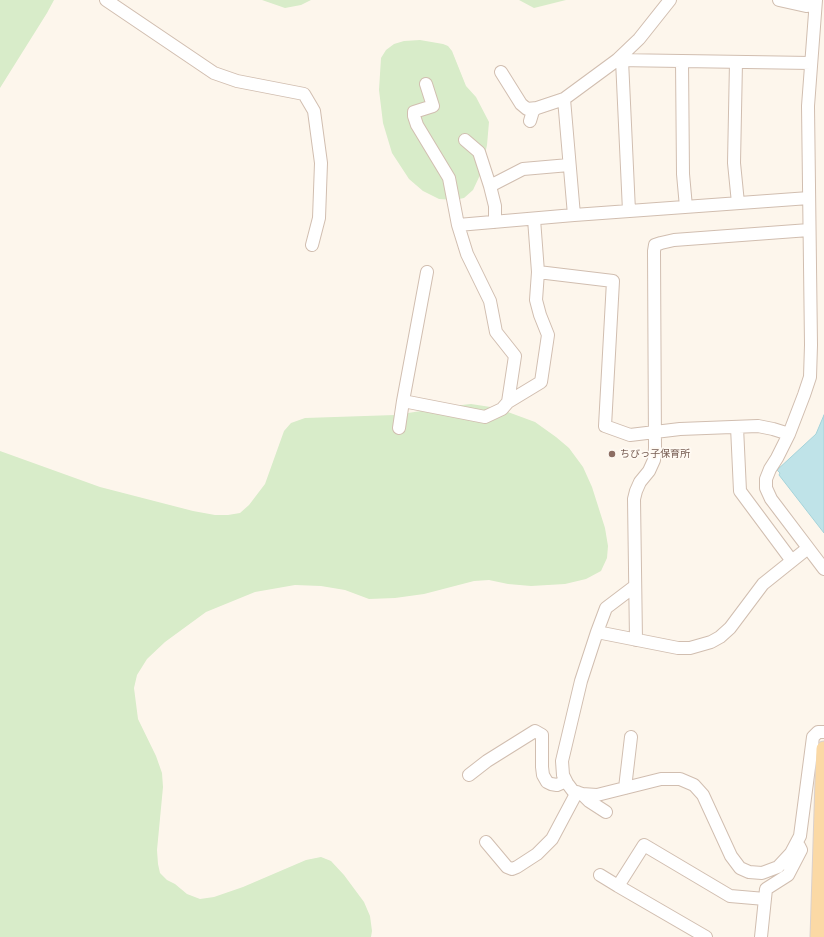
<!DOCTYPE html>
<meta charset="utf-8">
<style>
body{margin:0}
canvas{display:block;background:#fdf6ec}
</style>
<canvas width="824" height="937"></canvas>
<script>
const ctx = document.querySelector('canvas').getContext('2d');
ctx.lineJoin = 'round';
function fillPath(path, color) { ctx.fillStyle = color; ctx.fill(path, 'evenodd'); }
const poly = rows => new Path2D(rows.map(r => 'M' + r).join(''));
function trace(path, color, width, dash) { ctx.strokeStyle = color; ctx.lineWidth = width; ctx.lineCap = dash ? 'butt' : 'round'; ctx.setLineDash(dash || []); ctx.stroke(path); }
function write(font, color, halo, rows, align = 'center') {
  ctx.font = font + ' "PT Sans Narrow","Noto Sans JP",sans-serif'; ctx.lineWidth = 3.5; ctx.setLineDash([]); ctx.textBaseline = 'middle'; ctx.strokeStyle = halo; ctx.fillStyle = color; for (const [text, x, y, turn = 0] of rows) {
    ctx.save(); ctx.translate(x, y); ctx.rotate((+turn || 0) * Math.PI / 180); ctx.textAlign = isNaN(turn) ? turn : align; if (halo) ctx.strokeText(text, 0, 0); ctx.fillText(text, 0, 0); ctx.restore();
  }
}
const green = poly([
 [0,0,54,0,47,13,0,88],
 [262,0,311,0,301,5,285,8],
 [519,0,566,0,534,8],
 [420,40,443,44,448,46,452,51,466,86,476,97,489,122,487,145,481,173,473,190,464,198,454,200,439,199,423,191,409,179,392,153,383,123,379,90,381,58,386,50,394,44,404,41],
 [471,404,497,408,535,422,556,437,569,448,583,467,592,487,605,528,608,546,607,558,601,571,586,579,565,584,531,586,508,584,489,580,474,581,424,594,395,598,369,599,345,590,321,586,295,585,255,592,206,612,165,642,147,659,137,675,134,688,138,719,156,756,162,773,163,787,157,850,158,864,160,873,167,880,175,884,187,894,200,899,214,897,243,887,306,860,321,857,331,861,344,875,364,902,370,916,372,931,371,937,0,937,0,451,100,487,193,511,215,515,228,515,240,513,249,505,265,484,284,431,291,423,305,418,395,415,421,411,443,407]
]);
const water = poly([
 [824,415,824,533,779,475,780,473,777,470,816,434,824,415]
]);
const minor = poly([
 [106,0,214,73,237,81,304,94,314,111,321,163,319,218,312,245],
 [779,0,806,6,815,5],
 [816,0,808,106,811,345,810,377,804,395,789,434,777,458,770,469,766,479,766,488,771,499,824,569],
 [617,60,811,63],
 [622,60,629,211],
 [682,61,683,174,686,207],
 [736,62,734,163,738,203],
 [501,72,521,104,527,109,537,108],
 [426,84,433,106,414,112,414,116,417,125,449,178,458,225,467,254,490,301,496,332,515,356,508,402],
 [530,121,533,111,537,108,564,99],
 [465,140,479,152,490,186],
 [574,215,564,99,617,60,639,39,670,0],
 [534,219,538,272,613,281,605,426,630,435,680,429,758,426,773,429,789,434],
 [495,222,495,206,490,186,523,169,569,165],
 [458,225,574,215,809,198],
 [403,401,427,272],
 [737,427,740,491,792,561],
 [399,428,403,401,485,417,502,409,508,402,541,382,548,335,540,315,536,300,538,272],
 [635,586,606,608,597,632,581,681,562,761,563,775,567,783,573,791,582,794,597,795,661,779,680,779,694,785,703,795,731,856,740,868,749,872,762,873,778,867,791,853,800,836,813,737,818,732,824,732],
 [597,632,678,648,690,648,711,642,720,637,730,628,763,584,808,548],
 [636,640,634,499,636,491,640,482,649,471,654,460,655,448,654,251,655,245,661,243,674,240,809,230],
 [469,775,487,761,535,731,542,735,542,767,543,775,547,782,551,784,557,785,566,781],
 [625,788,631,737],
 [582,794,589,801,606,812],
 [486,842,507,867,512,869,517,867,537,854,552,839,577,792],
 [600,875,618,886],
 [706,937,618,886,644,845,730,896,765,899],
 [761,937,766,889,788,875,801,850,799,846]
]);
const major = poly([
 [818,937,824,749]
]);
const markers = [
 [612,454,4,"#8d6e63"]
];
const educationNames = [
 ["ちびっ子保育所",620,454]
];
fillPath(green, '#d8ecc9');
fillPath(water, '#bfe3e8');
trace(water, '#a5d3da', 1);
trace(minor, '#d1beb0', 14);
trace(major, '#dad1cd', 17);
trace(minor, '#fff', 12);
trace(major, '#fbd9a5', 15);
for (const [x, y, r, color] of markers) { const dot = new Path2D(); dot.arc(x, y, r, 0, 2 * Math.PI); ctx.fillStyle = color; ctx.fill(dot); trace(dot, '#fffaf3', 1.5); }
write('10px', '#785e54', '#fffaf3', educationNames, 'left');
</script>
